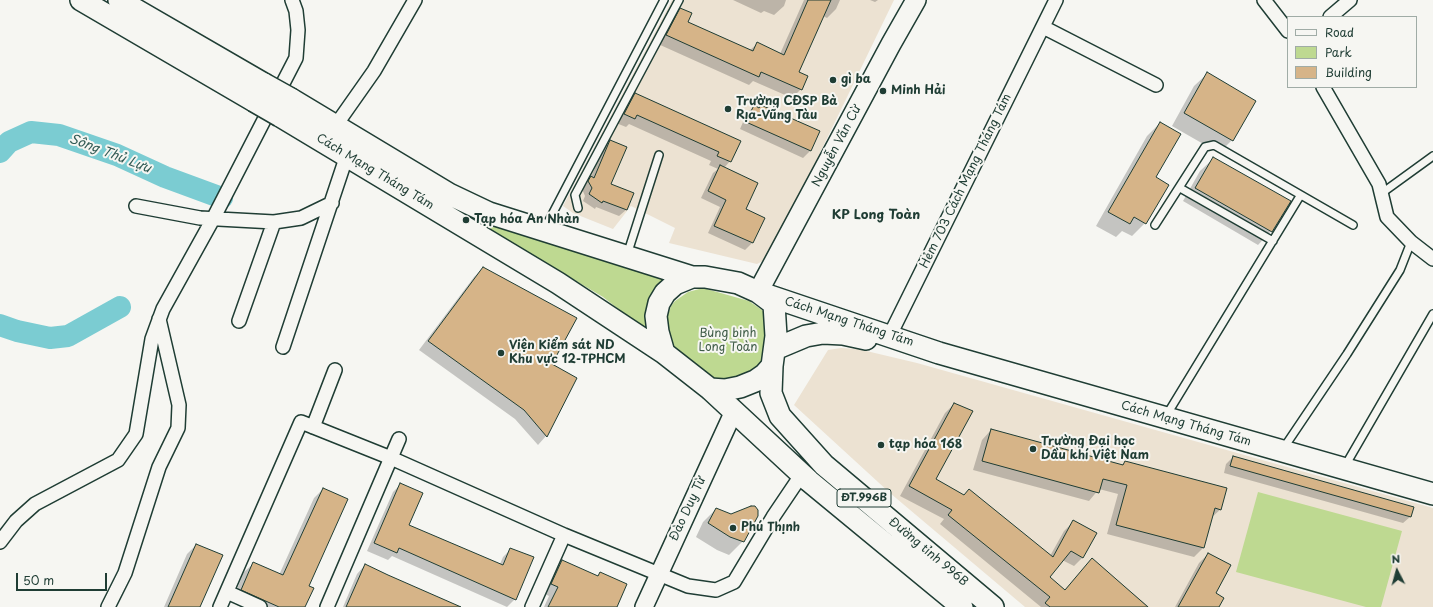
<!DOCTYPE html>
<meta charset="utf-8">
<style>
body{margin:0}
#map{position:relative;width:1433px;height:607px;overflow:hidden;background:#f6f6f2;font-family:"Playpen Sans",sans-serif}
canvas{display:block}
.legend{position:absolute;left:1287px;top:16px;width:130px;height:72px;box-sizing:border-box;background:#f6f6f2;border:1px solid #a0aca6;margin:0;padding:5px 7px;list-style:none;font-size:12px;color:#1f3d34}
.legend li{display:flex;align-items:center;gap:8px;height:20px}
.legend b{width:20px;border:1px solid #a0aca6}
.north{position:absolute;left:1377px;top:551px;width:40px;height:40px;-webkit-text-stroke:3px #f6f6f2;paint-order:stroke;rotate:354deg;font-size:11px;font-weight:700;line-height:16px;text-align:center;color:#1f3d34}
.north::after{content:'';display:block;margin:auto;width:14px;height:18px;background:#1f3d34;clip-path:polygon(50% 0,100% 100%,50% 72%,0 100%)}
.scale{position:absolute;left:16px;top:573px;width:91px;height:18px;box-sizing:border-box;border:2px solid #1f3d34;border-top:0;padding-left:5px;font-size:12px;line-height:14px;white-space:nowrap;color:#1f3d34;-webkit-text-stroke:3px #f6f6f2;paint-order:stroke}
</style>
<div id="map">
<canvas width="1433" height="607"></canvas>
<ul class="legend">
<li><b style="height:5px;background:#f6f6f2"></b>Road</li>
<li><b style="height:11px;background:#bed991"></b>Park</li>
<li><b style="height:11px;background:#d6b488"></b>Building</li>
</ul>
<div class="north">N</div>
<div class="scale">50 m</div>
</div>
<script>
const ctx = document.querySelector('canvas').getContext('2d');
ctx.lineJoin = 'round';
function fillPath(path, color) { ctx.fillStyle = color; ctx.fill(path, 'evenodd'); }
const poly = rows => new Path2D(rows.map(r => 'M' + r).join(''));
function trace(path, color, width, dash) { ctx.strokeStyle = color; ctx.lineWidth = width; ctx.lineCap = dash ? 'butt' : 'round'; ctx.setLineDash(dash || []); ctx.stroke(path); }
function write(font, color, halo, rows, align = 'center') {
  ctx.font = font + ' "Playpen Sans",sans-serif'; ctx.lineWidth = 4; ctx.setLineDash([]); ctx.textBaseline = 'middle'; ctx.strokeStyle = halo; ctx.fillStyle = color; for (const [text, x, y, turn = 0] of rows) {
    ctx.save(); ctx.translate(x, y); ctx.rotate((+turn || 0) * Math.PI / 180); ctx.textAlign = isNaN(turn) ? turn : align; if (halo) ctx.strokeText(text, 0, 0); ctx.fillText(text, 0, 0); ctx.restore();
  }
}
const built = poly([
 [672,0,894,0,818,157,765,260,757,264,669,243,675,228,631,206,613,229,573,213,563,206],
 [841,348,858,349,917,363,1433,508,1433,607,1025,607,890,493,794,405,828,350]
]);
const green = poly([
 [383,159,675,278,649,333,603,297,477,222],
 [703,288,749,301,762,310,767,316,765,369,721,385,670,349,666,321,671,306,675,301,688,292],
 [1258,492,1402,531,1381,607,1366,607,1236,572]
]);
const shadow = poly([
 [733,0,786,0,784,6,774,15,764,11,761,13],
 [804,0,840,0,836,9,827,18,823,16,798,72,801,89,792,98,753,81,749,85,658,44,672,18,681,9,687,22,750,50,757,44,780,54],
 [870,0,878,0,875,2],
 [1208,73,1232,140,1219,153,1172,126,1194,86],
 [635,94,740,141,730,161,724,168,744,209,763,218,752,243,745,250,708,233,720,207,701,198,713,173,718,169,709,165,711,161,629,124,626,127,616,123,626,104],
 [761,106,819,132,810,151,803,158,740,129,747,113,754,107,758,109],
 [1160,123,1154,178,1145,223,1132,236,1122,231,1116,237,1096,226,1147,136],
 [610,141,609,184,626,210,619,216,596,207,595,209,583,201,585,196,582,189,591,177,604,148],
 [1214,158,1271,231,1258,245,1183,201,1200,171],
 [483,268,551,364,546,436,538,445,515,419,419,350,474,277],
 [954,404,935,480,1050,556,1064,531,1073,522,1083,557,1074,566,1062,560,1048,578,1064,591,1092,559,1149,607,1041,607,940,524,944,519,900,496,945,413],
 [991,430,1121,466,1125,462,1221,509,1211,518,1203,548,1194,557,1107,534,1118,494,1099,489,1089,501,973,470,982,440],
 [1233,457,1410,517,1403,523,1224,473,1226,464],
 [401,484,408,526,500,564,503,557,511,549,515,599,507,607,392,556,388,560,367,551,393,492],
 [323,489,304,607,251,607,233,599,244,572,254,563,279,575,314,498],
 [716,509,743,541,729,555,717,550,696,537,703,522],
 [196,545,199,607,164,607,187,554],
 [1208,554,1218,607,1175,607,1199,563],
 [562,562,596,577,600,573,616,607,544,607,549,596,543,593,553,571],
 [365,565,457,607,343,607,357,574]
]);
const river = poly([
 [0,152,9,142,31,132,59,135,117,155,165,177,222,198],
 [0,325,17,331,50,338,68,336,120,307]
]);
const building = poly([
 [808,0,831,0,799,72,808,76,802,90,761,72,759,77,666,35,680,8,692,13,688,22,753,51,757,42,784,55,808,0],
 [1207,72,1256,101,1233,141,1184,113,1207,72],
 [635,93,741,141,731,162,717,156,719,152,637,115,635,119,624,114,635,93],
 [754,105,759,108,761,105,820,131,811,151,746,122,754,105],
 [1160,122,1181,134,1156,177,1169,185,1146,224,1134,217,1130,224,1108,212,1160,122],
 [610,140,627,147,611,184,634,193,627,210,603,201,602,203,589,194,592,188,588,181,591,176,594,178,610,140],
 [1213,157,1291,201,1272,232,1195,188,1213,157],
 [720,165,758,183,746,209,765,218,753,243,714,226,726,200,708,191,720,165],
 [483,267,577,318,552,364,577,378,547,437,524,410,428,341,483,267],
 [954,403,973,411,936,479,964,495,969,489,1053,557,1073,520,1097,533,1083,558,1071,551,1050,577,1065,590,1092,558,1148,607,1050,607,1045,603,1050,597,948,515,952,510,909,486,954,403],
 [991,429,1123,465,1125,461,1227,488,1221,510,1215,508,1204,548,1116,525,1127,485,1103,479,1099,493,982,461,991,429],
 [1233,456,1414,507,1411,517,1230,466,1233,456],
 [400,483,423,493,409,525,503,565,510,548,534,557,516,600,399,548,397,553,374,543,400,483],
 [323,488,348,499,309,586,314,588,305,607,279,607,241,590,253,562,283,575,323,488],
 [751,506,755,506,758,510,758,516,744,542,730,537,708,523,716,508,731,514,751,506],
 [196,544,223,555,200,607,168,607,196,544],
 [1208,553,1231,565,1216,593,1224,598,1219,607,1178,607,1208,553],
 [562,560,598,576,600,572,627,584,617,607,548,607,558,587,551,584,562,560],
 [365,564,388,575,461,607,346,607,365,564]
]);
const service = poly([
 [1180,188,1273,241],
 [1382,193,1433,156],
 [578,208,575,195,679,0],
 [1155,225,1205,147,1214,145,1353,225],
 [545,228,664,0],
 [627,255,659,155],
 [1166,416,1300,196],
 [1283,449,1347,354,1400,270,1411,242],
 [1345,466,1433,314]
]);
const minor = poly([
 [1264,0,1288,31],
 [1330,17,1350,0],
 [1043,27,1156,85],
 [1323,87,1379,184,1387,217,1411,242,1433,259],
 [336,125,374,71,415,0],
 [136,206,200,218,274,222,301,218,332,203],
 [239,321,274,222],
 [890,335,1056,0],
 [283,347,347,155],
 [313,427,335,370],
 [0,542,16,521,35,504,118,460,136,434,152,339,163,309,213,219,296,58,298,30,296,11,292,0],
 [227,592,260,607],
 [108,607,125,573,159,467,178,428,179,405,159,319],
 [220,607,301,422,391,458,564,535,688,586,716,590,734,582,773,517,802,474],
 [327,607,399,439],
 [532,607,564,535]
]);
const tertiary = poly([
 [644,607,734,411]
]);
const secondary = poly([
 [758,292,891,44,916,0]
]);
const primary = poly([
 [81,0,254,101],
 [119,0,264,84],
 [291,99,449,194,489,213,692,277],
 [280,116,558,283,664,353,710,389,809,481,962,607],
 [775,349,806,336,823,333,843,334,866,339],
 [664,353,658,332,656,316,659,303,665,293,675,284,692,277,705,277,738,283,758,292,939,353,1433,494],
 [772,366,771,393,780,416,824,465,993,607],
 [710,389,725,390,740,387,755,381,765,374,772,366,776,336,774,304,758,292]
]);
const primaryBridge = poly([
 [264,84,291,99],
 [254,101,280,116]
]);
const markers = [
 [833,80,4,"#1f3d34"],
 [883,91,4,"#1f3d34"],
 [728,109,4,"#1f3d34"],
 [466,220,4,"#1f3d34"],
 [501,353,4,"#1f3d34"],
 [881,445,4,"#1f3d34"],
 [1033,449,4,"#1f3d34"],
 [733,528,4,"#1f3d34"]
];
const shields = [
 [864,498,54]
];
const shieldNames = [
 ["ĐT.996B",864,498]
];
const poiNames = [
 ["gì ba",841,80],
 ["Minh Hải",891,91],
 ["Trường CĐSP Bà",736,102],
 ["Rịa-Vũng Tàu",736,116],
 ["Tạp hóa An Nhàn",474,220],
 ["Viện Kiểm sát ND",509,346],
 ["Khu vực 12-TPHCM",509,360],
 ["Trường Đại học",1041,442],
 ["Dầu khí Việt Nam",1041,456],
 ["tạp hóa 168",889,445],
 ["Phú Thịnh",741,528]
];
const streetNames = [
 ["Nguyễn Văn Cừ",837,146,-62],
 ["Cách Mạng Tháng Tám",375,172,31],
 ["Hẻm 703 Cách Mạng Tháng Tám",966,181,-64],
 ["Cách Mạng Tháng Tám",849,322,18],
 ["Cách Mạng Tháng Tám",1186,424,16],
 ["Đào Duy Từ",688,509,-65],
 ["Đường tỉnh 996B",928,552,40]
];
const parkNames = [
 ["Bùng binh",728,334],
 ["Long Toàn",728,348]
];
const waterNames = [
 ["Sông Thủ Lựu",110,154,21]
];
const neighbourhoodNames = [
 ["KP Long Toàn",876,215]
];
fillPath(built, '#ece2d2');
fillPath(green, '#bed991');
fillPath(shadow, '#0003');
trace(river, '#7bccd2', 22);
fillPath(building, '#d6b488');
trace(building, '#1f3d34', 1);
trace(service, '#1f3d34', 10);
trace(minor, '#1f3d34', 16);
trace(tertiary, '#1f3d34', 20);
trace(secondary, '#1f3d34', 22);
trace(primary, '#1f3d34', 24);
trace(service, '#f6f6f2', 7);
trace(minor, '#f6f6f2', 13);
trace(tertiary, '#f6f6f2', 17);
trace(secondary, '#f6f6f2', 19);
trace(primary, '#f6f6f2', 21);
trace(primaryBridge, '#1f3d34', 24, []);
trace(primaryBridge, '#f6f6f2', 21);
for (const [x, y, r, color] of markers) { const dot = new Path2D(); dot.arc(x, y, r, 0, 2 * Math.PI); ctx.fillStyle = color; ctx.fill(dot); trace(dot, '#f6f6f2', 1.5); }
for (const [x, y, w] of shields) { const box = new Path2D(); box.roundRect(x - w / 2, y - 9, w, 18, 3); ctx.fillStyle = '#f6f6f2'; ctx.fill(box); trace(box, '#1f3d34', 1); }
write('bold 11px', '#1f3d34', null, shieldNames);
write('bold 12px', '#1f3d34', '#f6f6f2', poiNames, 'left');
write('12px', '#1f3d34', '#f6f6f2', streetNames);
write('12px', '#3f5c47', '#f6f6f2', parkNames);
write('italic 13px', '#315a54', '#f6f6f2', waterNames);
write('bold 13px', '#1f3d34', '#f6f6f2', neighbourhoodNames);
</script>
